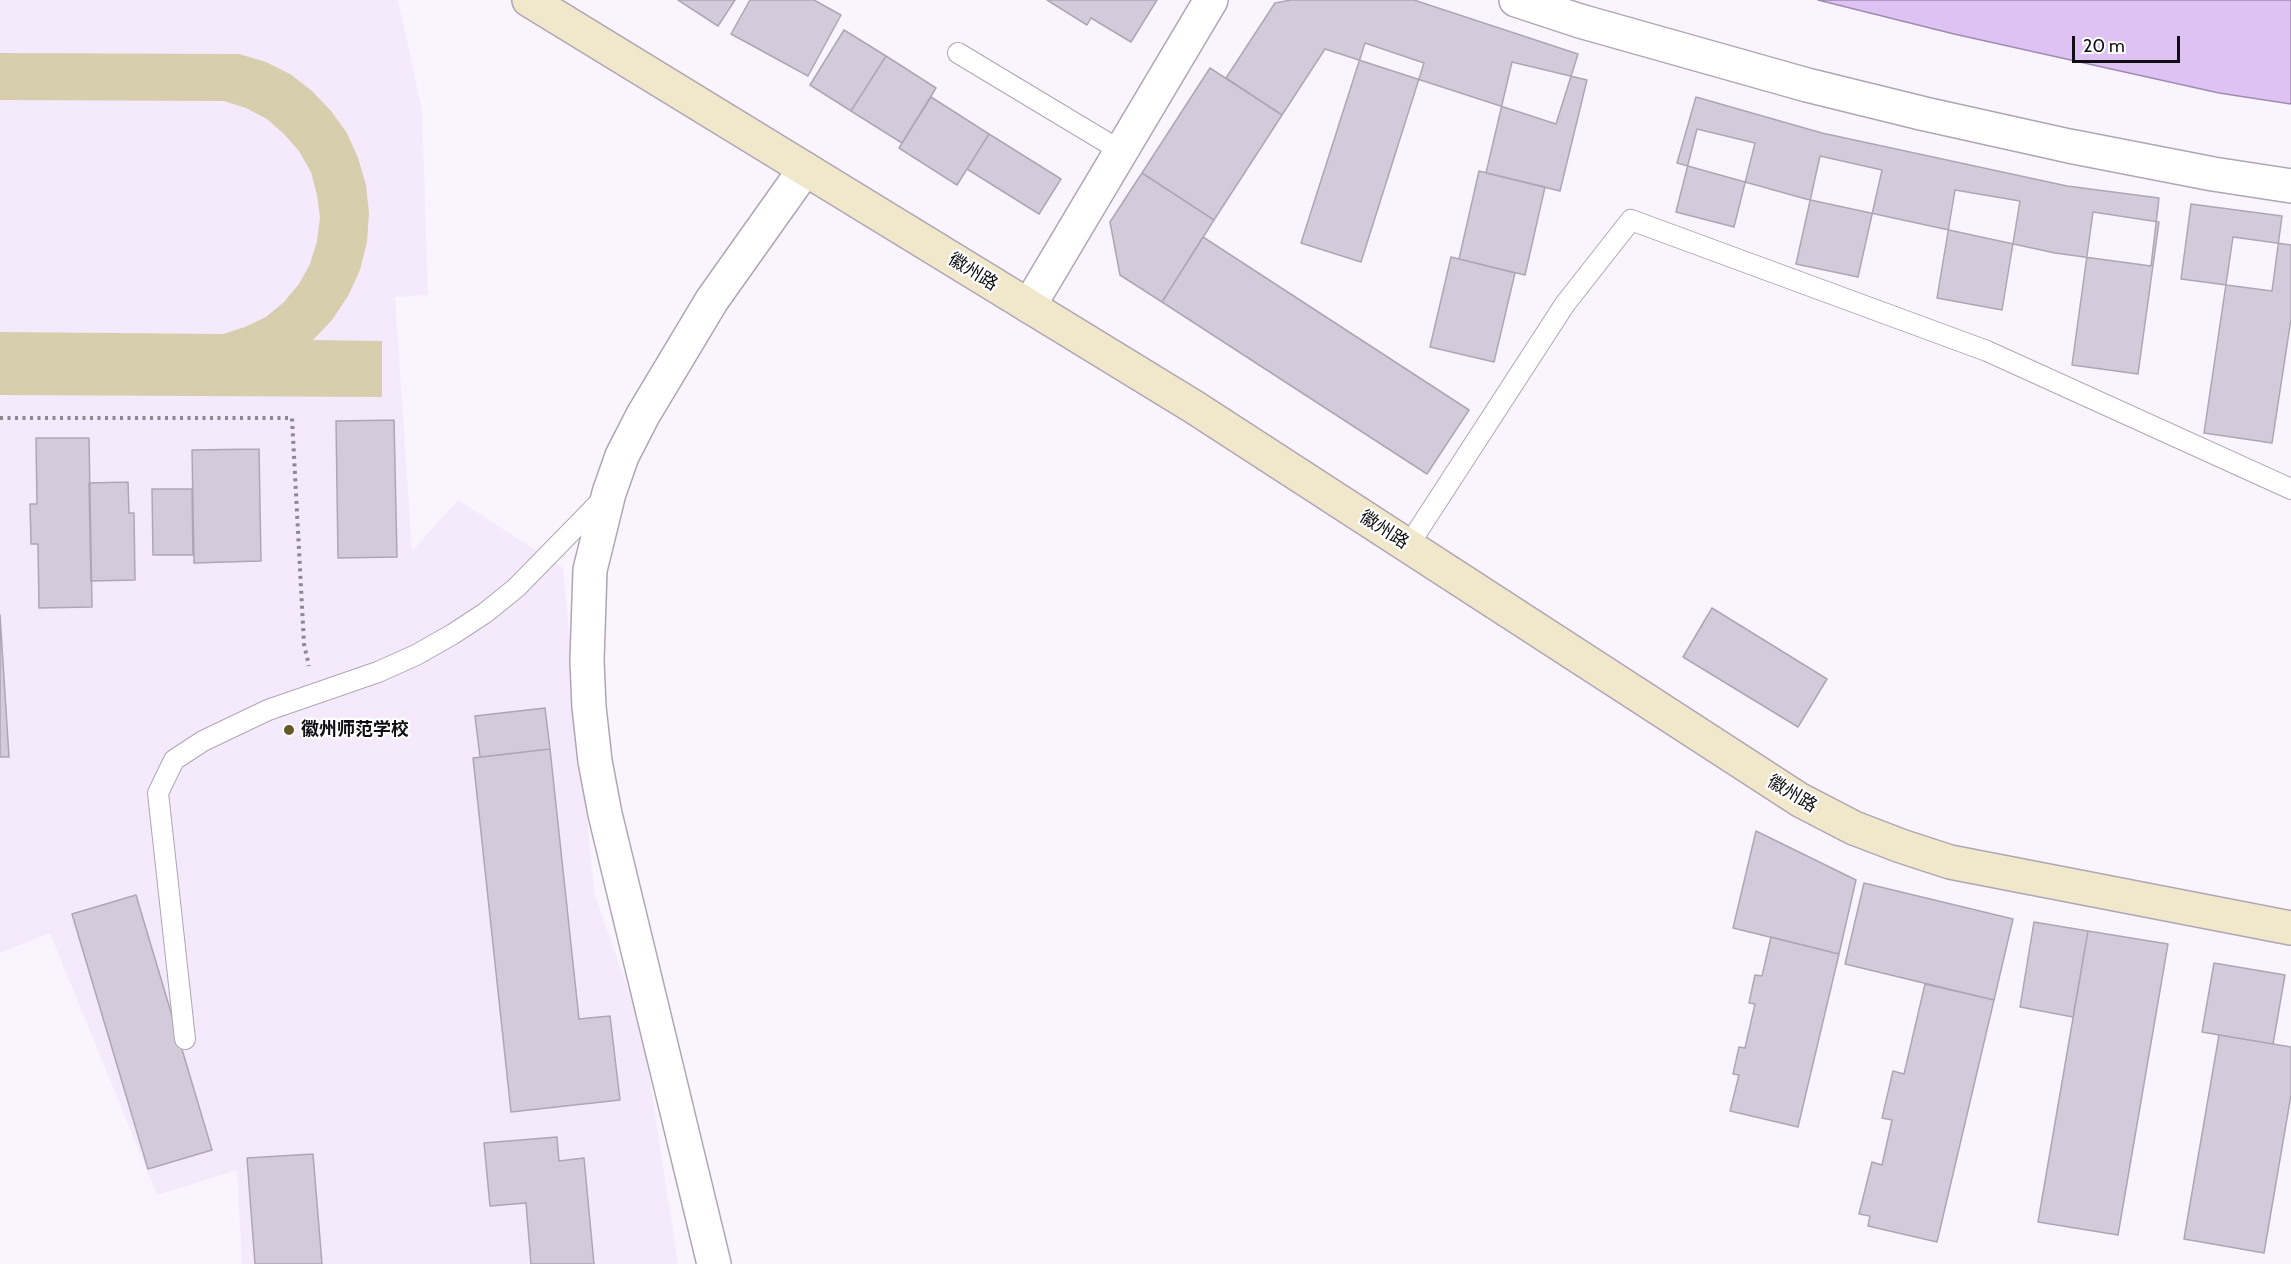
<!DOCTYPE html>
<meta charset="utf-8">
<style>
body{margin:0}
#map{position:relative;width:2291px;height:1264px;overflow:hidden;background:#f9f4fe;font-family:Cabin,sans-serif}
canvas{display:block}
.scale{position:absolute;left:2072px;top:36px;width:108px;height:27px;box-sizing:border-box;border:3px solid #100e13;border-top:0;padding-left:8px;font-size:18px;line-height:21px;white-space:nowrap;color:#100e13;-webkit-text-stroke:4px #fff;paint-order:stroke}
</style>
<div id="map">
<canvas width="2291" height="1264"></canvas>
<div class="scale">20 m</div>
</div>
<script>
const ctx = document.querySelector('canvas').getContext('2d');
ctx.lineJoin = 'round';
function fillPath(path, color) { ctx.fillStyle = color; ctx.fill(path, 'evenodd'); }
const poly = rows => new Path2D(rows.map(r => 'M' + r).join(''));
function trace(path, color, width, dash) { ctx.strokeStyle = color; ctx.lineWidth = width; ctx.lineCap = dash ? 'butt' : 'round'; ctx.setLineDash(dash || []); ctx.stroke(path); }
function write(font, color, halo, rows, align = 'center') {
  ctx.font = font + ' Cabin,"Noto Sans SC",sans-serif'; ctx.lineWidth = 4.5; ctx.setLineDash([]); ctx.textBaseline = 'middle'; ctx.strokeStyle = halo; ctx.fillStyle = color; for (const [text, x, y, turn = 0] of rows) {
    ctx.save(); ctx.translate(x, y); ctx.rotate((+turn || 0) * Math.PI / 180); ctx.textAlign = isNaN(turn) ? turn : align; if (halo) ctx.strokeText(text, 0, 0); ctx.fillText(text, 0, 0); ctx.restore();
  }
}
const built = poly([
 [0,0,398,0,422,110,428,295,395,297,412,551,458,500,563,568,594,892,642,1030,678,1264,242,1264,237,1170,157,1195,50,933,0,953]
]);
const green = poly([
 [0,53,239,54,266,62,290,74,312,91,331,111,347,133,358,158,366,185,369,213,367,242,360,270,348,296,332,320,313,340,382,341,382,397,0,395,0,332,223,334,245,327,266,317,284,302,299,284,310,264,317,241,320,218,317,195,311,172,299,151,284,134,267,119,246,108,224,101,0,100]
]);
const water = poly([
 [1818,0,2291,0,2291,104,2219,93,1954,34,1818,0]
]);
const building = poly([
 [678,0,735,0,718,26,678,0],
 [750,0,814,0,841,15,808,76,731,34,750,0],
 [1047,0,1157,0,1131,42,1091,18,1087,25,1047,0],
 [1291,0,1414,0,1578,54,1556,124,1325,49,1282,115,1226,78,1275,3,1291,0],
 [844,30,886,56,851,111,810,85,844,30],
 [1365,43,1424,63,1361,262,1301,243,1365,43],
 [886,56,936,88,902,143,851,111,886,56],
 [1512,62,1587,80,1560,191,1486,173,1512,62],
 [1210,68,1282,115,1214,220,1142,173,1210,68],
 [931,97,989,134,957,185,899,148,931,97],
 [1696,97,1822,133,2067,186,2159,198,2151,266,2055,253,1806,199,1677,163,1696,97],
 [1697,129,1755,143,1734,227,1676,212,1697,129],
 [989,134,1061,179,1039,214,967,169,989,134],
 [1820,156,1882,170,1858,277,1796,264,1820,156],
 [1479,171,1545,187,1525,275,1459,259,1479,171],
 [1142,173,1214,220,1162,302,1120,275,1110,222,1142,173],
 [1955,190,2020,201,2002,310,1937,298,1955,190],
 [2191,204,2282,216,2272,291,2181,279,2191,204],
 [2093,212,2159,222,2138,374,2072,365,2093,212],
 [1203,237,1469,410,1427,474,1162,302,1203,237],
 [2233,237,2291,245,2291,319,2272,443,2204,433,2233,237],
 [1451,257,1515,273,1494,362,1430,347,1451,257],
 [394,420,397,557,338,558,336,421,394,420],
 [36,438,89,438,92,607,39,608,38,544,31,544,30,504,37,504,36,438],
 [259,449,261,561,194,563,192,450,259,449],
 [128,482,129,513,134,513,135,580,91,581,89,483,128,482],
 [152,489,192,489,193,555,153,555,152,489],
 [1712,608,1827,679,1798,727,1683,657,1712,608],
 [0,615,9,757,0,757,0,615],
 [545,708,550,749,480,757,475,716,545,708],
 [550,749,579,1019,610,1016,620,1100,511,1112,473,758,550,749],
 [1756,831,1856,880,1839,954,1733,928,1756,831],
 [1864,883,2013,919,1994,1000,1845,964,1864,883],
 [136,895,212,1150,148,1169,72,914,136,895],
 [2034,922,2088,931,2073,1017,2020,1007,2034,922],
 [2088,931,2168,944,2118,1235,2038,1222,2088,931],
 [1771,937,1839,954,1798,1127,1730,1111,1739,1075,1733,1074,1739,1047,1745,1048,1755,1004,1749,1003,1755,975,1762,976,1771,937],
 [2214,963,2285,975,2273,1044,2202,1032,2214,963],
 [1925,984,1994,1000,1937,1242,1868,1226,1870,1216,1859,1214,1872,1162,1882,1165,1892,1120,1882,1118,1893,1071,1904,1074,1925,984],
 [2219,1035,2291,1047,2291,1095,2264,1253,2184,1239,2219,1035],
 [557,1137,559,1161,584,1158,594,1264,531,1264,526,1203,490,1206,484,1143,557,1137],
 [313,1154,322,1264,255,1264,247,1158,313,1154]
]);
const path = poly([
 [0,418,292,418,304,644,309,666]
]);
const service = poly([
 [958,53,1121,151],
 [1408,546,1565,304,1631,220,1987,351,2291,489],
 [185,1039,158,793,174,760,203,741,268,710,378,672,416,655,453,634,485,613,516,588,605,497]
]);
const tertiary = poly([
 [1516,0,1580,21,1807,85,1925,114,2069,146,2213,174,2291,186],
 [1029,306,1211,0],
 [714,1264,605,814,595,761,589,707,587,661,590,570,609,493,622,456,643,415,712,300,805,169]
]);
const secondary = poly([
 [529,0,1194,407,1800,800,1854,828,1901,846,1950,862,2291,928]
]);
const markers = [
 [289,730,6,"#665724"]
];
const streetNames = [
 ["徽州路",973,272,32],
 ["徽州路",1384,530,33],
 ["徽州路",1792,794,31]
];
const poiNames = [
 ["徽州师范学校",301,730]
];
fillPath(built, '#f4eafc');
fillPath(green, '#d7ceae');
fillPath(water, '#ddc2f3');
trace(water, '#a08cb0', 1.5);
fillPath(building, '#d3cbda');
trace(building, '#aea6b5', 1.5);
trace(service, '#aea6b5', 22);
trace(tertiary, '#aea6b5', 36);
trace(secondary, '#aea6b5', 36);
trace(path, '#8d8991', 4, [3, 4.5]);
trace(service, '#fff', 20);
trace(tertiary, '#fff', 33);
trace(secondary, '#f1e8cc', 33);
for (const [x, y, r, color] of markers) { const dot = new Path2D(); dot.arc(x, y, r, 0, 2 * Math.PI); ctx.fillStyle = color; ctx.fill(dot); trace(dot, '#fff', 2); }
write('18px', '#100e13', '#fff', streetNames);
write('bold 18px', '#100e13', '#fff', poiNames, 'left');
</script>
